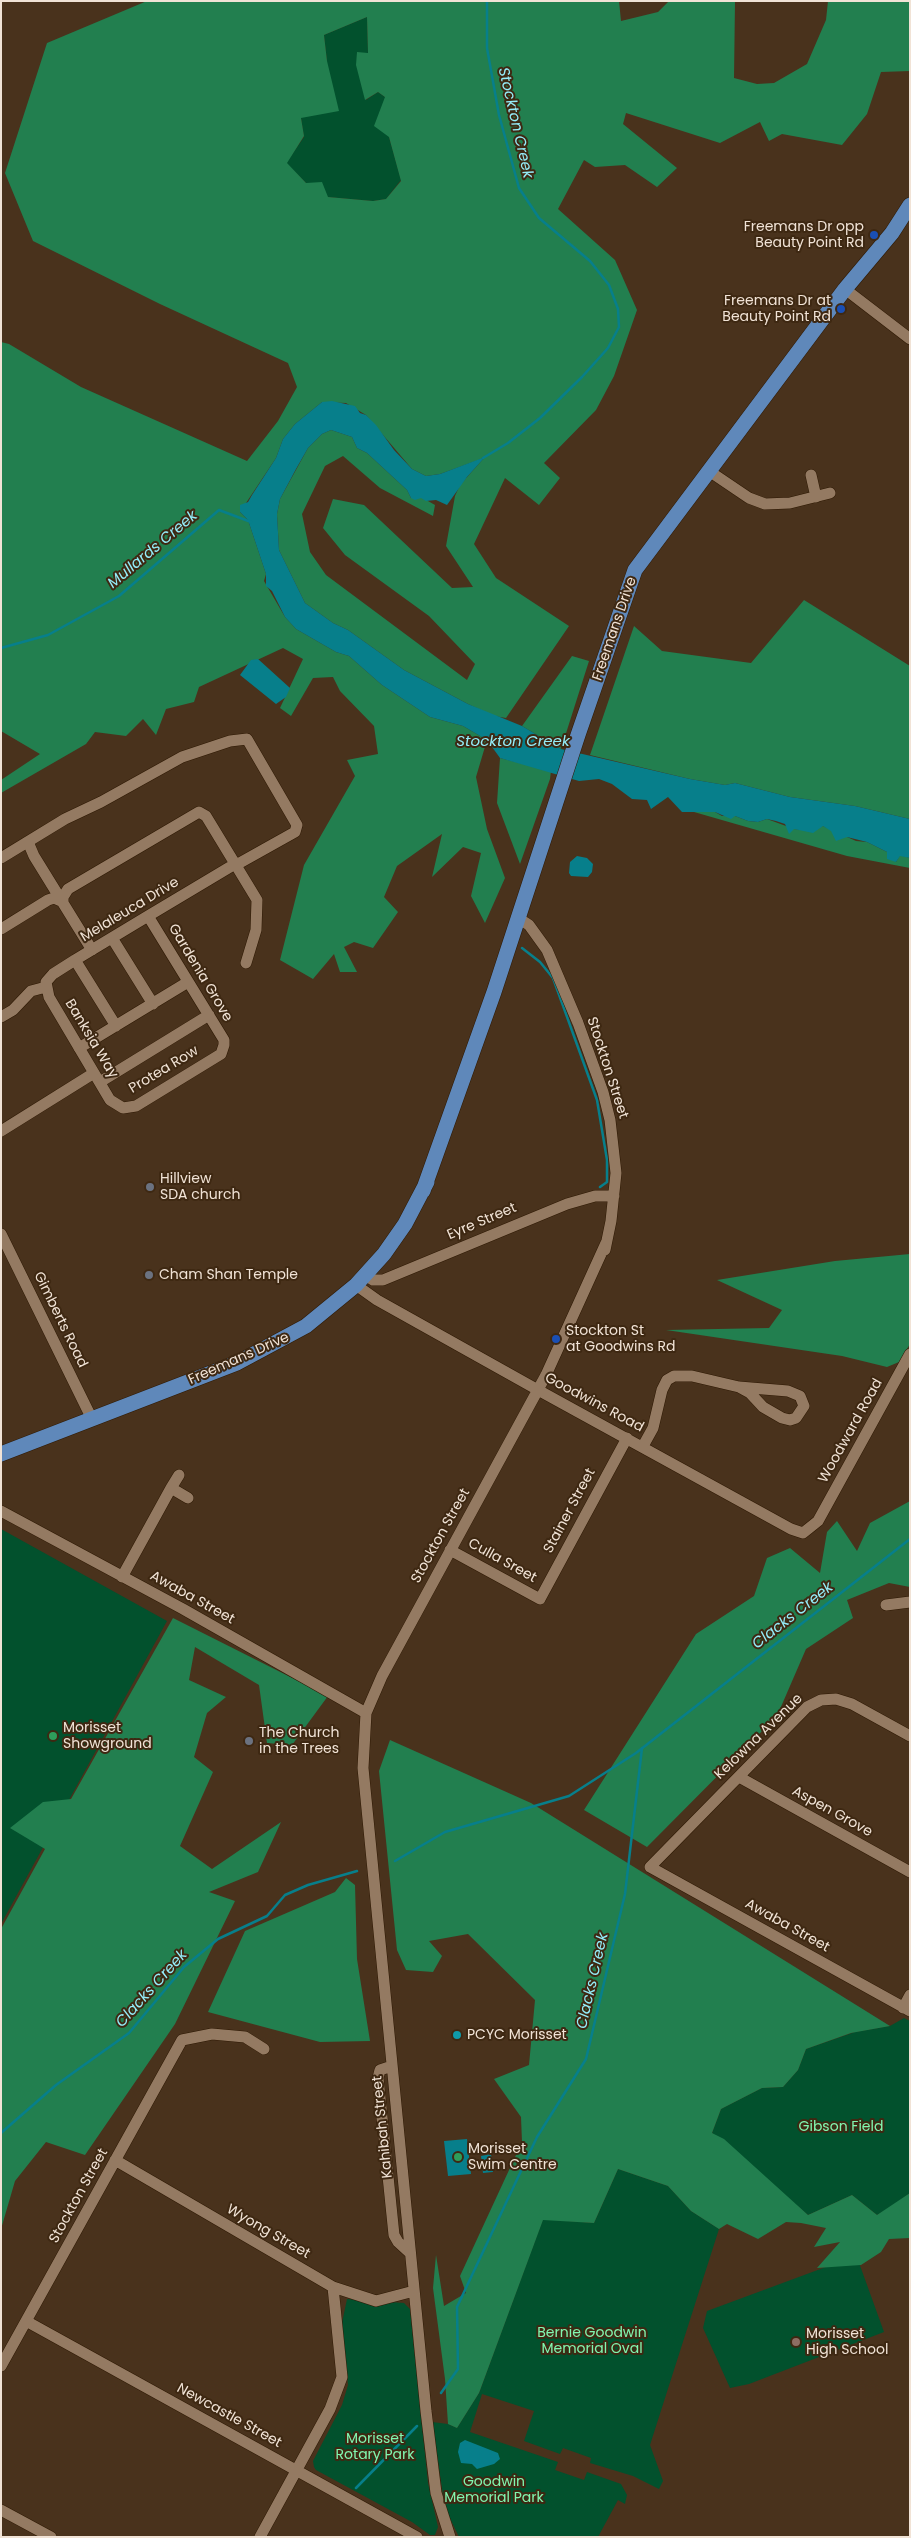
<!DOCTYPE html>
<style>
body{margin:0}
#map{position:relative;width:911px;height:2538px;overflow:hidden;background:#49321c;font-family:Poppins,sans-serif}
canvas{display:block}
.frame{position:absolute;inset:0;border:2px solid #f1e3d6;pointer-events:none}
</style>
<div id="map">
<canvas width="911" height="2538"></canvas>
<div class="frame"></div>
</div>
<script>
const ctx = document.querySelector('canvas').getContext('2d');
ctx.lineJoin = 'round';
function fillPath(path, color) { ctx.fillStyle = color; ctx.fill(path, 'evenodd'); }
const poly = rows => new Path2D(rows.map(r => 'M' + r).join(''));
function trace(path, color, width, dash) { ctx.strokeStyle = color; ctx.lineWidth = width; ctx.lineCap = dash ? 'butt' : 'round'; ctx.setLineDash(dash || []); ctx.stroke(path); }
function write(font, color, halo, rows, align = 'center') {
  ctx.font = font + ' Poppins,sans-serif'; ctx.lineWidth = 4; ctx.setLineDash([]); ctx.textBaseline = 'middle'; ctx.strokeStyle = halo; ctx.fillStyle = color; for (const [text, x, y, turn = 0] of rows) {
    ctx.save(); ctx.translate(x, y); ctx.rotate((+turn || 0) * Math.PI / 180); ctx.textAlign = isNaN(turn) ? turn : align; if (halo) ctx.strokeText(text, 0, 0); ctx.fillText(text, 0, 0); ctx.restore();
  }
}
const green = poly([
 [367,17,368,54,366,100,378,92,385,97,389,137,401,180,386,199,373,201,328,197,306,183,286,163,304,137,301,118,327,61,324,35],
 [1,1529,167,1621,1,1924],
 [904,2018,910,2021,910,2193,891,2207,877,2215,852,2195,808,2215,712,2133,721,2109,762,2088,783,2087,798,2070,806,2049,855,2032,890,2026],
 [618,2169,668,2186,691,2211,719,2229,650,2445,663,2481,659,2489,633,2476,590,2463,591,2458,563,2448,560,2454,524,2441,534,2411,482,2394,470,2432,558,2462,555,2470,584,2480,587,2472,621,2484,627,2495,625,2504,618,2500,598,2537,459,2537,445,2508,432,2422,448,2424,457,2428,479,2393,543,2219,594,2223],
 [858,2260,884,2332,749,2384,730,2388,703,2328,707,2311,842,2261],
 [347,2299,404,2303,410,2309,428,2483,438,2527,435,2535,430,2535,412,2522,316,2470,314,2467,313,2461,342,2405,348,2385,342,2323]
]);
const forest = poly([
 [147,1,619,1,621,21,658,12,669,1,733,1,735,2,734,78,757,84,774,83,807,64,826,20,828,1,910,1,910,71,881,72,867,114,842,145,782,134,769,141,760,122,720,143,626,113,623,124,677,168,657,187,625,165,595,167,584,160,558,209,615,260,637,310,614,376,596,410,544,463,560,478,539,505,505,478,474,544,496,578,569,626,506,718,494,716,468,704,404,670,348,630,333,623,305,603,279,550,277,514,280,499,308,448,322,434,331,430,352,437,357,448,367,453,407,490,411,498,421,497,435,505,433,516,380,488,343,456,325,466,302,514,310,552,326,575,467,680,475,664,429,616,345,555,323,528,333,499,364,505,452,588,473,587,446,546,455,496,460,485,484,458,440,474,426,476,412,469,366,415,346,403,322,402,295,424,283,439,276,458,240,512,248,520,266,574,264,581,285,617,296,629,336,652,349,656,382,685,430,717,463,726,487,740,476,777,487,829,505,878,485,923,471,896,481,853,463,847,432,877,442,834,397,866,384,897,398,912,373,948,354,942,344,947,357,972,340,972,334,954,313,979,280,960,304,865,355,776,347,760,378,754,374,726,340,691,333,677,313,678,291,716,280,708,303,659,283,648,199,687,194,702,166,709,156,735,143,719,126,736,95,732,86,744,1,793,1,780,40,754,1,731,1,342,9,344,81,387,247,461,278,421,297,387,288,363,160,304,33,241,5,173,47,43],
 [367,17,368,53,357,52,356,65,365,100,378,92,385,97,374,126,389,137,401,181,386,199,373,201,328,197,322,182,306,183,287,163,304,136,301,118,339,111,327,61,324,35],
 [804,600,910,666,910,819,855,806,790,797,735,783,725,785,690,779,590,755,634,626,662,651,751,663],
 [572,656,589,661,561,749,522,726],
 [500,758,551,771,550,779,520,864,497,803],
 [694,812,715,812,722,816,735,816,748,821,758,822,767,819,794,829,805,830,823,826,856,841,867,842,887,852,896,862,900,855,910,858,910,868,847,856],
 [910,1254,910,1344,899,1362,887,1367,842,1356,666,1330,769,1328,782,1310,717,1280,835,1261],
 [910,1501,910,1587,889,1583,847,1600,853,1618,806,1649,777,1716,647,1847,584,1810,696,1634,754,1596,767,1558,790,1548,820,1573,827,1532,837,1521,857,1551,870,1523],
 [173,1618,328,1696,292,1745,267,1743,259,1685,195,1647,189,1680,226,1697,207,1713,194,1757,213,1772,180,1846,212,1869,281,1822,258,1872,209,1892,235,1901,175,2024,85,2155,46,2142,15,2181,1,2229,1,1929,45,1849,10,1828,43,1802,71,1799],
 [390,1740,531,1803,890,2026,851,2033,806,2049,798,2070,783,2087,762,2088,721,2109,712,2133,724,2139,808,2215,852,2195,877,2215,910,2193,910,2238,889,2239,881,2252,861,2265,817,2268,840,2242,814,2247,826,2228,801,2223,786,2222,758,2239,727,2224,719,2229,691,2211,668,2186,618,2169,594,2223,543,2220,479,2393,457,2428,448,2424,445,2379,433,2288,436,2255,444,2306,466,2293,460,2276,522,2142,521,2117,494,2079,529,2065,535,2000,468,1934,429,1941,442,1956,433,1972,406,1970,397,1950,379,1771],
 [346,1878,355,1885,357,1959,370,2041,320,2042,208,2012,245,1931,335,1892]
]);
const water = poly([
 [332,401,355,406,360,413,366,415,376,425,394,450,412,469,426,476,440,474,485,457,467,477,447,505,436,500,426,501,421,498,415,500,411,498,407,490,367,453,357,448,352,437,331,430,322,434,308,448,296,469,280,499,277,514,279,550,305,603,333,623,348,630,404,670,468,704,522,726,561,749,690,779,725,785,735,783,790,797,855,806,910,819,910,858,900,856,896,862,887,859,887,852,867,842,847,837,836,841,831,831,823,826,813,833,794,829,789,834,785,824,776,821,767,819,758,822,748,821,735,816,731,819,715,812,682,812,668,797,651,809,647,800,632,799,612,784,599,779,579,781,500,758,487,740,463,726,430,717,382,685,349,656,336,652,296,629,285,617,272,591,266,586,266,574,248,520,240,512,240,505,248,502,252,495,276,458,283,439,295,424,322,402],
 [258,659,290,688,286,697,276,704,240,675,251,660],
 [577,856,587,858,593,864,592,872,588,877,571,876,569,873,570,862],
 [467,2139,471,2174,448,2176,444,2141],
 [491,2154,493,2172,483,2173,481,2156],
 [465,2440,498,2453,500,2459,494,2464,477,2469,472,2464,461,2463,458,2452,460,2443]
]);
const stream = poly([
 [483,458,508,443,540,418,582,377,608,348,619,327,618,309,609,285,590,261,539,218,519,188,499,115,487,48,487,1],
 [1,648,48,635,119,596,219,510,251,522],
 [522,948,540,962,553,978,597,1100,607,1160,607,1182,600,1187],
 [395,1861,445,1832,569,1796,636,1753,910,1539],
 [1,2133,56,2085,129,2033,184,1967,218,1939,267,1916,285,1895,308,1885,357,1871],
 [441,2393,458,2369,457,2307,537,2137,586,2059,625,1894,642,1748],
 [356,2488,417,2426]
]);
const minor = poly([
 [845,289,910,339],
 [709,471,749,498,765,504,790,503,830,493],
 [811,475,816,497],
 [28,842,34,856,92,950],
 [1,858,65,819,101,802,182,757,230,741,247,739,297,825,295,832,236,865],
 [63,902,63,897,68,889,199,812,206,816,257,900,256,930,246,963],
 [148,916,224,1040,224,1045,221,1054,136,1106,123,1108,110,1100,49,997,46,982,53,974,75,960,148,916,235,864],
 [518,918,529,925,547,950,578,1023,603,1092,610,1120,616,1173,611,1221,605,1250],
 [1,929,48,900,54,898,63,902],
 [112,938,153,1004],
 [75,960,116,1026],
 [1,1017,13,1010,31,991,46,987],
 [79,1048,188,982],
 [100,1082,209,1015],
 [1,1131,94,1073],
 [1,1234,92,1419],
 [365,1275,373,1280,383,1280,567,1204,595,1196,614,1196],
 [356,1285,377,1300,538,1390,791,1529,803,1533,818,1521,910,1354],
 [643,1446,653,1428,662,1390,667,1380,674,1376,692,1376,739,1387,788,1391,800,1396,804,1406,796,1418,790,1420,782,1418,763,1407,750,1393,739,1387],
 [171,1488,179,1475],
 [1,1511,183,1609,366,1713],
 [450,1550,540,1599,627,1438],
 [122,1577,171,1488,188,1498],
 [886,1605,910,1602],
 [910,1736,852,1704,836,1699,821,1700,807,1707,650,1867,910,2011],
 [739,1777,910,1872],
 [903,2008,910,1995],
 [392,2066,380,2070,378,2078,394,2235,398,2242,410,2253],
 [115,2160,333,2287,376,2301,414,2291],
 [26,2321,417,2537],
 [1,2366,182,2040,212,2034,245,2037,264,2049],
 [1,2510,51,2537],
 [260,2537,330,2409,342,2377,333,2287],
 [450,2537,436,2493,426,2411,363,1768,366,1713,382,1676,546,1375,606,1243]
]);
const major = poly([
 [423,1191,494,992,578,735,635,570,845,289,892,233,910,205],
 [1,1454,237,1363,306,1326,356,1285,384,1254,405,1224,427,1182]
]);
const markers = [
 [874,235,5,"#1a4fb4"],
 [841,309,5,"#1a4fb4"],
 [150,1187,5,"#6b7280"],
 [149,1275,5,"#6b7280"],
 [556,1339,5,"#1a4fb4"],
 [53,1736,5,"#2e9e5b"],
 [249,1741,5,"#6b7280"],
 [457,2035,5,"#0f9aa8"],
 [458,2157,5,"#2e9e5b"],
 [796,2342,5,"#8d6e63"]
];
const poiNames = [
 ["Freemans Dr opp",864,227,"right"],
 ["Beauty Point Rd",864,243,"right"],
 ["Freemans Dr at",831,301,"right"],
 ["Beauty Point Rd",831,317,"right"],
 ["Hillview",160,1179],
 ["SDA church",160,1195],
 ["Cham Shan Temple",159,1275],
 ["Stockton St",566,1331],
 ["at Goodwins Rd",566,1347],
 ["Morisset",63,1728],
 ["Showground",63,1744],
 ["The Church",259,1733],
 ["in the Trees",259,1749],
 ["PCYC Morisset",467,2035],
 ["Morisset",468,2149],
 ["Swim Centre",468,2165],
 ["Morisset",806,2334],
 ["High School",806,2350]
];
const streetNames = [
 ["Freemans Drive",615,629,-71],
 ["Melaleuca Drive",130,910,-31],
 ["Gardenia Grove",200,973,59],
 ["Banksia Way",91,1039,59],
 ["Stockton Street",607,1068,72],
 ["Protea Row",164,1070,-31],
 ["Eyre Street",482,1222,-23],
 ["Gimberts Road",60,1320,64],
 ["Freemans Drive",239,1359,-24],
 ["Goodwins Road",594,1403,28],
 ["Woodward Road",851,1431,-61],
 ["Stainer Street",570,1511,-62],
 ["Stockton Street",441,1536,-61],
 ["Culla Sreet",502,1561,29],
 ["Awaba Street",192,1598,29],
 ["Kelowna Avenue",759,1737,-44],
 ["Aspen Grove",832,1812,29],
 ["Awaba Street",787,1926,29],
 ["Kahibah Street",383,2127,-96],
 ["Stockton Street",79,2196,-61],
 ["Wyong Street",268,2232,30],
 ["Newcastle Street",229,2416,29]
];
const parkNames = [
 ["Gibson Field",841,2127],
 ["Bernie Goodwin",592,2333],
 ["Memorial Oval",592,2349],
 ["Morisset",375,2439],
 ["Rotary Park",375,2455],
 ["Goodwin",494,2482],
 ["Memorial Park",494,2498]
];
const waterNames = [
 ["Stockton Creek",515,123,77],
 ["Mullards Creek",153,550,-40],
 ["Stockton Creek",513,742],
 ["Clacks Creek",793,1616,-38],
 ["Clacks Creek",593,1981,-77],
 ["Clacks Creek",152,1989,-48]
];
fillPath(green, '#02512d');
fillPath(forest, '#227f4f');
fillPath(water, '#077f8b');
trace(stream, '#077f8b', 2.5);
trace(minor, '#2e1904', 12);
trace(major, '#2e1904', 16);
trace(minor, '#947a62', 11);
trace(major, '#5f88ba', 15);
for (const [x, y, r, color] of markers) { const dot = new Path2D(); dot.arc(x, y, r, 0, 2 * Math.PI); ctx.fillStyle = color; ctx.fill(dot); trace(dot, '#3e2812', 2); }
write('14px', '#f1e3d6', '#3e2812', poiNames, 'left');
write('14px', '#f1e3d6', '#3e2812', streetNames);
write('14px', '#81f6b0', '#3e2812', parkNames);
write('italic 15px', '#94edf9', '#3e2812', waterNames);
</script>
